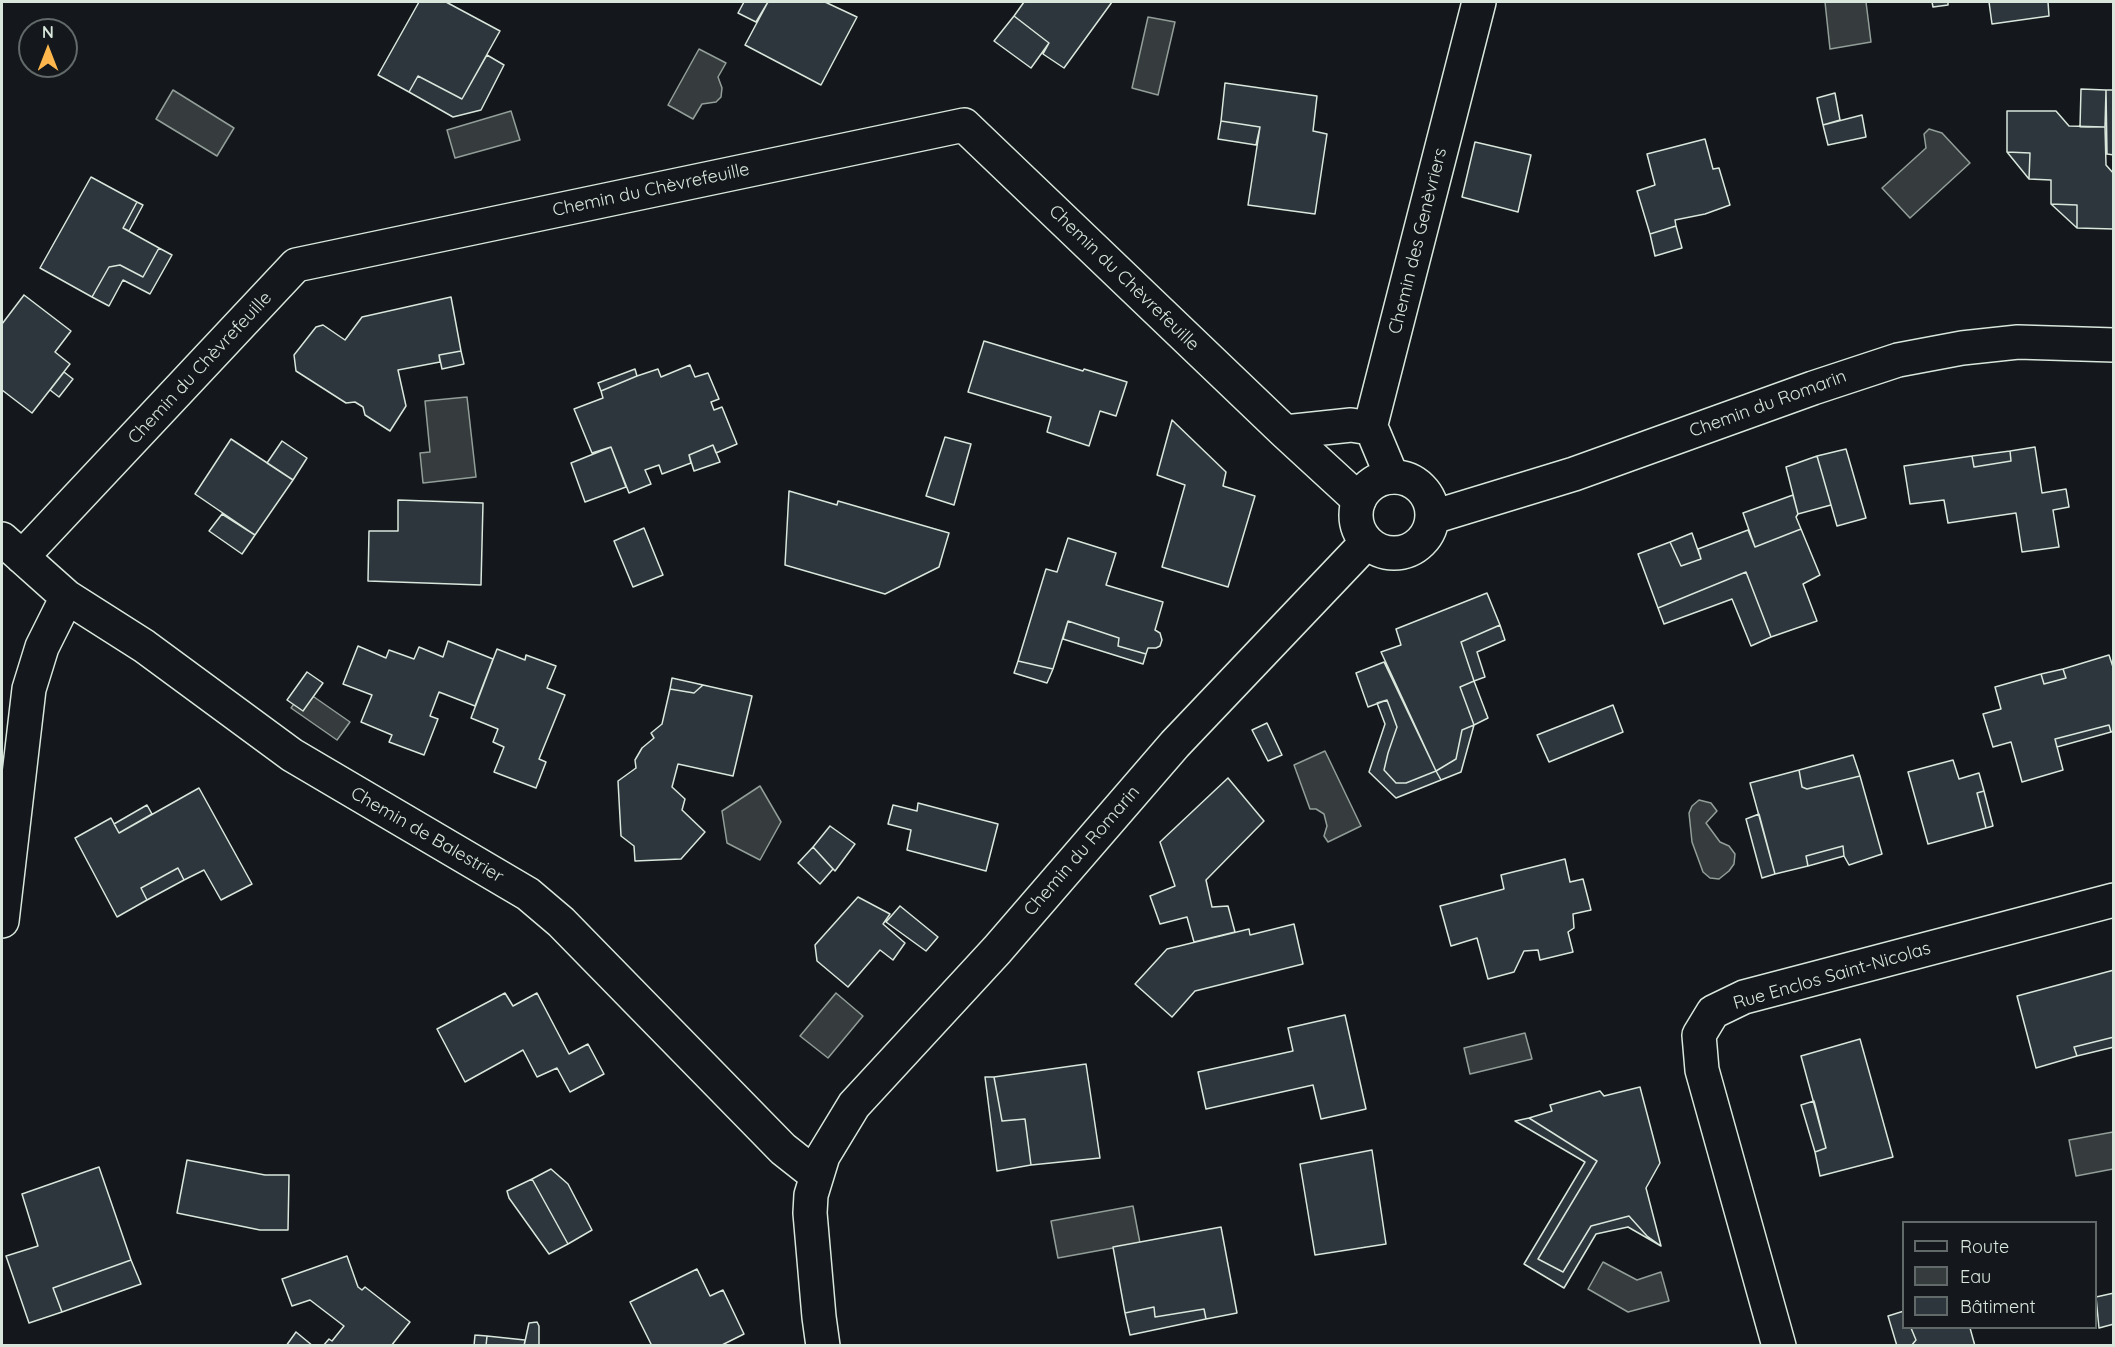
<!DOCTYPE html>
<meta charset="utf-8">
<style>
body{margin:0}
#map{position:relative;width:2115px;height:1347px;overflow:hidden;background:#14181c;font-family:Quicksand,sans-serif}
canvas{display:block}
.frame{position:absolute;inset:0;border:3px solid #d8e6dc;pointer-events:none}
.legend{position:absolute;left:1902px;top:1221px;width:195px;height:108px;box-sizing:border-box;background:#14181c;border:2px solid #626a69;margin:0;padding:8px 10px;list-style:none;font-size:18px;color:#d8e6dc}
.legend li{display:flex;align-items:center;gap:12px;height:30px}
.legend b{width:30px;border:2px solid #626a69}
.north{position:absolute;left:18px;top:18px;width:60px;height:60px;box-sizing:border-box;background:#14181c;border:2px solid #626a69;border-radius:50%;rotate:0deg;font-size:16px;font-weight:700;line-height:24px;text-align:center;color:#d8e6dc}
.north::after{content:'';display:block;margin:auto;width:21px;height:27px;background:#ffb74d;clip-path:polygon(50% 0,100% 100%,50% 72%,0 100%)}
</style>
<div id="map">
<canvas width="2115" height="1347"></canvas>
<div class="frame"></div>
<ul class="legend">
<li><b style="height:8px;background:#14181c"></b>Route</li>
<li><b style="height:16px;background:#363b3e"></b>Eau</li>
<li><b style="height:16px;background:#2c363c"></b>Bâtiment</li>
</ul>
<div class="north">N</div>
</div>
<script>
const ctx = document.querySelector('canvas').getContext('2d');
ctx.lineJoin = 'round';
function fillPath(path, color) { ctx.fillStyle = color; ctx.fill(path, 'evenodd'); }
const poly = rows => new Path2D(rows.map(r => 'M' + r).join(''));
function trace(path, color, width, dash) { ctx.strokeStyle = color; ctx.lineWidth = width; ctx.lineCap = dash ? 'butt' : 'round'; ctx.setLineDash(dash || []); ctx.stroke(path); }
function write(font, color, halo, rows, align = 'center') {
  ctx.font = font + ' Quicksand,sans-serif'; ctx.lineWidth = 4.5; ctx.setLineDash([]); ctx.textBaseline = 'middle'; ctx.strokeStyle = halo; ctx.fillStyle = color; for (const [text, x, y, turn = 0] of rows) {
    ctx.save(); ctx.translate(x, y); ctx.rotate((+turn || 0) * Math.PI / 180); ctx.textAlign = isNaN(turn) ? turn : align; if (halo) ctx.strokeText(text, 0, 0); ctx.fillText(text, 0, 0); ctx.restore();
  }
}
const water = poly([
 [1825,2,1866,2,1871,42,1830,49,1825,2],
 [1148,17,1175,22,1158,95,1132,88,1148,17],
 [699,49,726,63,718,77,722,88,721,97,716,102,702,104,693,119,668,105,699,49],
 [173,90,234,128,217,156,156,119,173,90],
 [511,111,520,140,455,158,447,130,511,111],
 [1929,129,1942,133,1970,163,1910,218,1882,188,1926,148,1924,134,1929,129],
 [467,397,476,477,423,483,420,453,430,452,425,401,467,397],
 [304,690,350,722,337,740,291,708,304,690],
 [1325,751,1361,826,1328,842,1324,836,1327,826,1324,814,1316,809,1310,809,1294,765,1325,751],
 [760,786,781,822,760,860,727,843,722,811,760,786],
 [1699,800,1711,803,1717,811,1706,823,1720,842,1729,846,1735,854,1734,864,1729,871,1719,879,1710,878,1703,872,1692,842,1689,813,1692,806,1699,800],
 [836,993,863,1016,828,1058,800,1036,836,993],
 [1525,1033,1532,1059,1470,1074,1464,1048,1525,1033],
 [2113,1132,2113,1169,2076,1176,2069,1140,2113,1132],
 [1133,1206,1140,1243,1058,1258,1051,1221,1133,1206],
 [1603,1262,1637,1280,1661,1272,1669,1301,1628,1312,1588,1289,1603,1262]
]);
const building = poly([
 [419,2,446,2,500,31,462,99,418,76,409,92,378,75,419,2],
 [744,2,768,2,756,22,738,13,744,2],
 [768,2,825,2,857,17,821,85,745,45,768,2],
 [1024,2,1112,2,1064,68,1043,54,1049,43,1014,16,1024,2],
 [1932,2,1948,2,1948,5,1933,7,1932,2],
 [1989,2,2048,2,2049,16,1992,24,1989,2],
 [1014,16,1049,43,1031,68,994,41,1014,16],
 [487,55,504,65,481,110,453,117,409,92,418,76,462,99,487,55],
 [1225,83,1317,96,1313,131,1327,134,1315,214,1248,205,1260,127,1221,121,1225,83],
 [2081,89,2106,90,2105,127,2080,127,2081,89],
 [2106,90,2114,90,2114,155,2107,154,2106,90],
 [1835,93,1840,120,1823,125,1817,98,1835,93],
 [2007,111,2056,111,2069,126,2105,127,2106,165,2114,174,2114,229,2077,228,2077,205,2051,204,2051,180,2029,179,2030,153,2007,152,2007,111],
 [1862,115,1866,137,1828,145,1823,125,1862,115],
 [1221,121,1260,127,1256,145,1218,139,1221,121],
 [1705,139,1713,169,1719,168,1730,205,1705,214,1675,220,1676,226,1650,234,1637,191,1655,185,1647,154,1705,139],
 [1475,142,1531,155,1518,212,1462,197,1475,142],
 [2007,152,2030,153,2029,179,2007,152],
 [91,177,137,202,123,228,159,248,143,277,120,265,109,267,92,297,40,268,91,177],
 [137,202,143,205,129,231,123,228,137,202],
 [2051,204,2077,205,2077,228,2051,204],
 [1676,226,1682,248,1655,256,1650,234,1676,226],
 [159,248,172,255,150,294,123,280,109,306,92,297,109,267,120,265,143,277,159,248],
 [24,295,71,331,55,352,70,364,32,413,2,390,2,324,24,295],
 [451,297,461,351,439,355,440,362,398,370,406,406,390,431,365,415,363,407,355,402,346,403,296,371,294,355,316,327,323,325,345,340,362,317,451,297],
 [984,341,1083,371,1084,369,1127,382,1116,416,1100,411,1089,446,1047,432,1051,417,968,392,984,341],
 [461,351,464,364,442,369,439,355,461,351],
 [690,365,695,377,708,373,719,399,711,402,714,410,722,407,737,444,716,453,713,445,689,455,691,463,662,474,659,465,645,470,651,484,629,493,611,447,592,453,574,409,603,398,601,391,637,376,658,369,661,377,690,365],
 [635,369,637,376,601,391,598,383,635,369],
 [64,372,73,379,59,397,50,390,64,372],
 [1172,420,1226,472,1223,486,1255,496,1228,587,1162,567,1185,485,1157,475,1172,420],
 [945,437,971,444,954,505,926,496,945,437],
 [231,439,293,480,255,535,195,494,231,439],
 [282,441,307,458,293,480,267,463,282,441],
 [713,445,720,462,694,471,689,455,713,445],
 [611,447,626,487,585,502,571,463,611,447],
 [2035,447,2042,493,2066,489,2069,507,2053,510,2059,547,2022,552,2016,513,1948,523,1944,500,1910,504,1904,466,1972,456,1974,467,2011,461,2010,451,2035,447],
 [1846,449,1866,518,1837,526,1817,456,1846,449],
 [2010,451,2011,461,1974,467,1972,456,2010,451],
 [1817,456,1831,505,1798,514,1786,467,1817,456],
 [789,491,837,505,838,501,949,533,939,567,885,594,785,565,789,491],
 [1793,495,1798,514,1796,517,1801,529,1755,547,1743,513,1793,495],
 [398,500,483,503,481,585,368,581,369,531,398,531,398,500],
 [222,514,255,535,242,554,209,531,222,514],
 [644,528,663,575,633,587,614,541,644,528],
 [1801,529,1820,575,1803,584,1817,621,1771,637,1746,572,1658,608,1638,554,1670,542,1681,566,1701,559,1698,549,1748,530,1755,547,1801,529],
 [1692,533,1701,559,1681,566,1670,542,1692,533],
 [1068,538,1116,553,1106,585,1163,602,1155,630,1160,633,1162,640,1160,646,1156,648,1148,648,1146,654,1118,646,1119,638,1068,621,1053,669,1018,661,1046,569,1057,572,1068,538],
 [1746,572,1771,637,1751,646,1732,599,1664,624,1658,608,1746,572],
 [1487,593,1500,625,1461,642,1474,681,1460,687,1474,725,1462,730,1456,759,1436,771,1381,652,1401,645,1396,629,1487,593],
 [1068,621,1119,638,1118,646,1146,654,1143,664,1063,639,1068,621],
 [1500,625,1505,640,1477,652,1485,677,1474,681,1461,642,1500,625],
 [448,641,493,659,475,706,439,692,430,716,438,719,424,755,389,742,392,735,361,722,372,695,343,684,358,646,386,658,389,650,414,659,419,647,443,657,448,641],
 [497,649,525,660,526,655,556,666,547,688,565,695,539,759,546,762,536,788,494,772,504,747,493,742,498,729,471,718,497,649],
 [2109,655,2114,670,2114,731,2111,732,2109,725,2055,739,2063,770,2022,782,2011,742,1993,747,1983,714,2001,709,1995,687,2041,674,2044,684,2066,678,2063,669,2109,655],
 [1018,661,1053,669,1047,683,1014,673,1018,661],
 [1384,662,1436,771,1406,783,1396,783,1384,770,1388,753,1397,727,1387,700,1368,707,1356,673,1384,662],
 [2063,669,2066,678,2044,684,2041,674,2063,669],
 [307,672,323,683,303,711,287,700,307,672],
 [672,678,703,685,694,693,670,689,672,678],
 [1474,681,1488,718,1474,725,1460,687,1474,681],
 [703,685,752,696,733,776,678,764,672,787,685,799,682,810,705,832,681,859,635,861,634,846,621,836,618,781,636,768,635,760,642,748,654,738,651,733,662,724,670,689,694,693,703,685],
 [1387,700,1397,727,1388,753,1384,770,1396,783,1406,783,1436,771,1441,780,1396,798,1369,772,1385,724,1377,703,1387,700],
 [1613,705,1623,732,1549,762,1537,735,1613,705],
 [1267,723,1282,755,1268,761,1252,730,1267,723],
 [1474,725,1461,772,1441,780,1436,771,1456,759,1462,730,1474,725],
 [2109,725,2111,732,2057,747,2055,739,2109,725],
 [1853,755,1860,776,1807,789,1802,787,1799,770,1853,755],
 [1953,760,1959,779,1979,773,1984,791,1977,793,1986,828,1928,844,1908,772,1953,760],
 [1799,770,1802,787,1807,789,1860,776,1882,854,1849,865,1844,856,1843,846,1806,856,1808,866,1775,874,1750,783,1799,770],
 [1228,778,1264,821,1206,880,1212,907,1228,906,1235,932,1194,942,1187,917,1160,924,1150,896,1175,886,1160,842,1228,778],
 [199,788,252,884,221,900,204,870,184,880,178,868,141,888,147,900,117,917,75,838,111,818,119,833,199,788],
 [1984,791,1993,826,1986,828,1977,793,1984,791],
 [918,803,998,824,986,871,907,850,911,830,888,824,893,805,917,811,918,803],
 [147,805,152,814,119,833,114,824,147,805],
 [1759,814,1775,874,1762,878,1746,819,1759,814],
 [830,826,855,844,835,871,813,847,830,826],
 [1843,846,1844,856,1808,866,1806,856,1843,846],
 [813,847,833,869,820,884,798,863,813,847],
 [1565,859,1570,882,1583,879,1591,910,1573,914,1574,928,1568,932,1573,952,1540,960,1538,950,1524,951,1514,972,1488,979,1477,938,1451,946,1440,906,1504,889,1501,875,1565,859],
 [178,868,184,880,147,900,141,888,178,868],
 [858,897,890,914,883,924,905,943,893,960,880,950,848,987,817,961,815,945,858,897],
 [900,906,938,937,926,951,886,922,900,906],
 [1294,924,1303,964,1195,991,1172,1017,1135,984,1167,949,1249,929,1250,935,1294,924],
 [2114,970,2114,1037,2074,1047,2077,1056,2036,1068,2017,996,2114,970],
 [505,993,513,1006,537,993,569,1054,588,1044,604,1074,570,1092,557,1068,537,1077,523,1050,465,1082,437,1029,505,993],
 [1345,1015,1366,1109,1321,1119,1313,1085,1206,1109,1198,1072,1293,1051,1288,1028,1345,1015],
 [2114,1037,2114,1047,2077,1056,2074,1047,2114,1037],
 [1860,1039,1893,1157,1820,1176,1815,1152,1826,1148,1801,1056,1860,1039],
 [1086,1064,1100,1158,1031,1165,1025,1119,1002,1121,994,1077,1086,1064],
 [985,1077,994,1077,1002,1121,1025,1119,1031,1165,997,1171,985,1077],
 [1640,1087,1660,1163,1646,1188,1661,1246,1647,1236,1629,1216,1591,1226,1563,1272,1538,1259,1597,1161,1529,1118,1552,1111,1550,1105,1600,1091,1604,1096,1640,1087],
 [1814,1101,1826,1148,1815,1152,1801,1105,1814,1101],
 [1529,1118,1597,1161,1538,1259,1563,1272,1591,1226,1629,1216,1647,1236,1661,1246,1628,1227,1596,1234,1564,1288,1524,1264,1585,1162,1515,1121,1529,1118],
 [1372,1150,1386,1244,1315,1255,1300,1164,1372,1150],
 [187,1160,265,1175,289,1175,288,1230,260,1230,177,1213,187,1160],
 [99,1167,131,1260,53,1288,62,1312,29,1323,6,1256,38,1246,22,1194,99,1167],
 [551,1169,568,1184,592,1230,568,1244,532,1179,551,1169],
 [532,1179,568,1244,549,1254,509,1198,507,1191,532,1179],
 [1221,1227,1237,1313,1206,1319,1204,1309,1155,1317,1154,1307,1125,1313,1113,1247,1221,1227],
 [347,1256,358,1287,362,1290,365,1287,410,1322,391,1346,323,1346,329,1339,332,1341,344,1326,310,1300,292,1306,282,1279,347,1256],
 [131,1260,141,1284,62,1312,53,1288,131,1260],
 [697,1269,710,1296,723,1290,744,1334,720,1346,652,1346,630,1302,697,1269],
 [2114,1293,2114,1324,2099,1328,2096,1297,2114,1293],
 [1154,1307,1155,1317,1204,1309,1206,1319,1130,1335,1125,1313,1154,1307],
 [1904,1311,1904,1328,1911,1328,1916,1340,1911,1346,1897,1346,1888,1316,1904,1311],
 [537,1322,539,1326,539,1346,524,1346,529,1323,537,1322],
 [1911,1328,1970,1328,1975,1346,1911,1346,1916,1340,1911,1328],
 [296,1332,313,1346,286,1346,296,1332],
 [475,1335,487,1336,486,1346,474,1346,475,1335],
 [487,1336,525,1340,524,1346,486,1346,487,1336]
]);
const street = poly([
 [1370,428,1479,2],
 [1370,428,1374,434,1392,477],
 [1285,432,1351,425,1370,428],
 [2,539,67,597,144,646,292,755,528,894,561,922,783,1149,816,1175],
 [22,557,296,265,964,125,1285,432,1359,500],
 [2,921,29,689,42,647,67,597],
 [1779,1346,1702,1070,1699,1035,1713,1012,1744,997,2114,900]
]);
const secondary = poly([
 '1356 515a38 38 0 1 1 76 0a38 38 0 1 1-76 0Z',
 [1433,517,1574,474,1813,388,1898,360,1962,348,2018,342,2114,345],
 [823,1346,819,1317,810,1213,811,1195,823,1156,854,1105,997,950,1175,744,1367,542]
]);
const streetNames = [
 ["Chemin du Chèvrefeuille",651,190,-12],
 ["Chemin des Genèvriers",1418,241,-76],
 ["Chemin du Chèvrefeuille",1124,278,44],
 ["Chemin du Chèvrefeuille",200,368,-47],
 ["Chemin du Romarin",1768,404,-20],
 ["Chemin de Balestrier",427,835,30],
 ["Chemin du Romarin",1082,851,-49],
 ["Rue Enclos Saint-Nicolas",1832,976,-16]
];
fillPath(water, '#363b3e');
trace(water, '#939e99', 1.5);
fillPath(building, '#2c363c');
trace(building, '#d8e6dc', 1.5);
trace(street, '#d8e6dc', 36);
trace(secondary, '#d8e6dc', 36);
trace(street, '#14181c', 33);
trace(secondary, '#14181c', 33);
write('18px', '#d8e6dc', '#14181c', streetNames);
</script>
